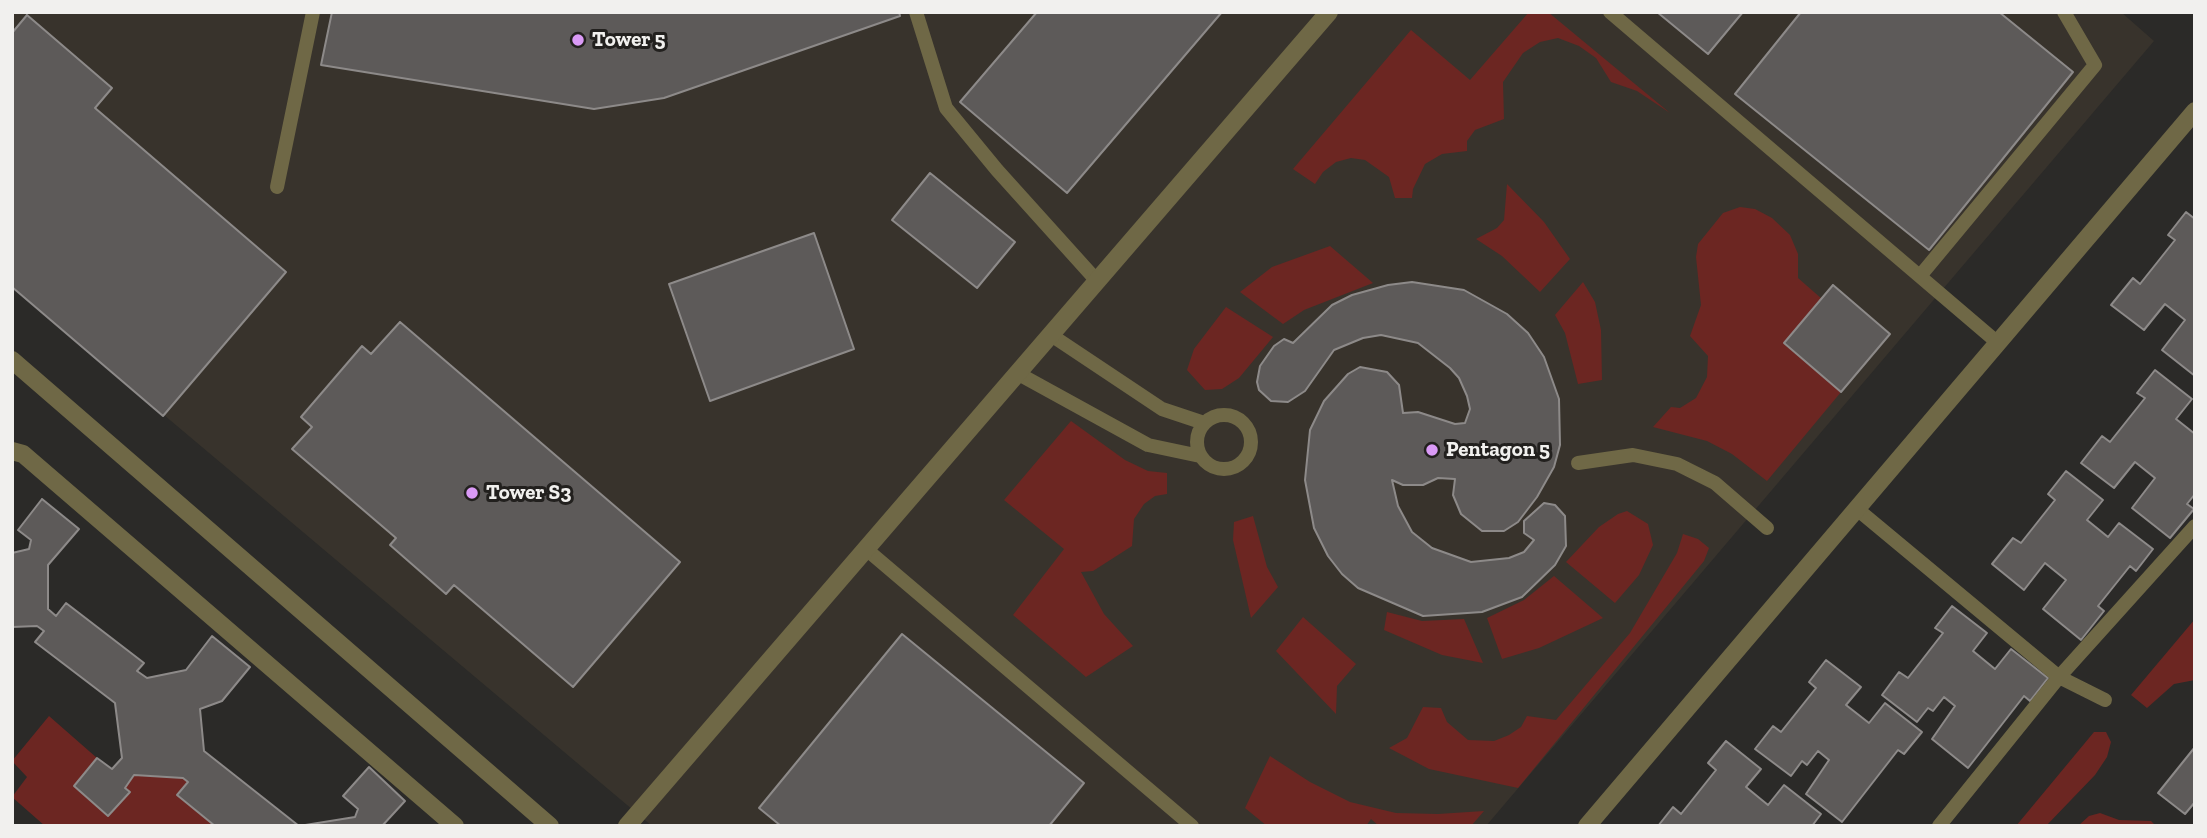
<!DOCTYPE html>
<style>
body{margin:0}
#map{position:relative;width:2207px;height:838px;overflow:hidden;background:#2b2a28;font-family:"Zilla Slab",serif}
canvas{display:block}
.frame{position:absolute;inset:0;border:14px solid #f1f0ee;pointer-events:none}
</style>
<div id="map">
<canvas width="2207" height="838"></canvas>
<div class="frame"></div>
</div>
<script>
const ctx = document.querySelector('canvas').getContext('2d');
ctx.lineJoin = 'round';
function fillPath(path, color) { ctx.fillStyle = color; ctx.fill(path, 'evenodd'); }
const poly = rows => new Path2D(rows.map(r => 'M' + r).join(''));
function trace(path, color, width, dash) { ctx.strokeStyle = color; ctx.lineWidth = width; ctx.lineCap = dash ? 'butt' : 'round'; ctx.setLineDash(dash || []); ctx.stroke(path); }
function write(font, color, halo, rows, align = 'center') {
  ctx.font = font + ' "Zilla Slab",serif'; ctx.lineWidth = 6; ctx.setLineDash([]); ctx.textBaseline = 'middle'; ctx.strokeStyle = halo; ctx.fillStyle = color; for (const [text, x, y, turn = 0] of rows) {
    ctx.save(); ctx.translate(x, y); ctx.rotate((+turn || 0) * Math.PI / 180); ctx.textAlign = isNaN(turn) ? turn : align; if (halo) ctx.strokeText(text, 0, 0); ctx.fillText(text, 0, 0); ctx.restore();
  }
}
const built = poly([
 [12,12,2121,12,2154,41,1486,826,652,826,12,287]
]);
const green = poly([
 [1529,12,1548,12,1670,113,1637,91,1611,82,1596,58,1579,46,1558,38,1540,42,1523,53,1503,82,1504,119,1475,130,1467,141,1467,151,1442,154,1425,164,1413,189,1412,198,1395,198,1389,177,1365,160,1351,158,1336,162,1323,172,1315,184,1293,169,1411,30,1470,80],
 [1507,184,1544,222,1570,259,1540,292,1502,256,1476,239,1497,228,1504,220],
 [1740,207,1755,209,1772,218,1790,235,1798,254,1798,278,1822,299,1784,343,1841,392,1767,481,1732,454,1707,441,1653,427,1671,407,1680,408,1696,398,1707,377,1708,356,1690,336,1701,305,1696,257,1698,244,1723,213],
 [1330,246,1373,283,1304,310,1283,324,1240,292,1272,267],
 [1583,282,1595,302,1601,330,1602,380,1578,384,1565,333,1555,315],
 [1226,307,1273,337,1239,378,1222,389,1205,390,1187,370,1194,349],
 [1071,421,1125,460,1148,471,1167,473,1167,494,1155,496,1144,504,1134,519,1132,546,1093,571,1081,572,1104,614,1133,646,1086,677,1013,615,1064,549,1004,500],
 [1627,511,1648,524,1653,545,1639,575,1615,603,1566,562,1599,527,1618,514],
 [1253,516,1267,567,1278,587,1251,618,1233,540,1234,522],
 [1683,534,1698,539,1709,548,1704,561,1518,788,1429,769,1389,748,1407,738,1423,707,1441,708,1447,722,1468,740,1494,741,1509,735,1521,727,1527,716,1556,720,1630,633,1677,553],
 [1554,576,1603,618,1539,648,1502,659,1487,618,1524,600],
 [1387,612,1422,621,1464,619,1483,663,1442,655,1384,630],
 [1303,617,1356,664,1337,686,1336,714,1276,651],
 [2195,619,2195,680,2174,684,2147,708,2131,695],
 [49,716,97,758,74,786,108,815,129,792,125,788,134,775,183,778,188,782,177,795,215,826,45,826,12,797,27,777,12,761],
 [2094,732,2106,732,2111,742,2107,757,2095,775,2046,826,2016,826],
 [1270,756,1310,782,1350,802,1396,813,1438,814,1484,811,1471,826,1379,826,1371,819,1366,826,1267,826,1245,808],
 [2100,813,2119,820,2151,821,2156,826,2078,826,2089,816]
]);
const building = poly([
 [332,12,899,12,900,16,664,98,594,109,321,65,332,12],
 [1037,12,1222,12,1067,193,960,102,1037,12],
 [1657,12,1743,12,1708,54,1657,12],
 [1801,12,1999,12,2073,72,1929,250,1735,94,1801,12],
 [27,15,112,88,95,108,286,272,163,416,12,287,12,33,27,15],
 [930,173,1015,242,977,288,892,220,930,173],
 [2186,212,2195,219,2195,376,2162,350,2185,320,2165,304,2144,330,2111,305,2133,278,2140,284,2175,240,2168,235,2186,212],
 [814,233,854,349,710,401,669,284,814,233],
 [1412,282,1464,290,1507,314,1528,333,1544,357,1559,399,1560,445,1554,467,1537,497,1518,522,1504,531,1482,531,1461,514,1453,495,1455,479,1438,478,1423,485,1403,485,1392,480,1398,506,1412,532,1432,548,1471,562,1509,558,1524,552,1534,540,1524,533,1524,521,1544,503,1555,505,1565,516,1566,546,1555,565,1522,597,1482,612,1423,616,1358,588,1342,574,1328,556,1314,528,1305,480,1310,430,1324,401,1348,374,1360,367,1387,372,1399,385,1403,413,1418,412,1455,424,1465,423,1470,409,1467,396,1459,378,1450,368,1418,343,1381,335,1363,338,1334,350,1305,391,1288,402,1271,401,1259,390,1257,382,1260,366,1274,346,1284,339,1293,343,1332,305,1352,295,1388,285,1412,282],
 [1833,285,1890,334,1841,392,1784,343,1833,285],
 [400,322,680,562,573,687,454,585,446,594,390,545,396,538,292,449,312,427,301,417,362,346,371,354,400,322],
 [2155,370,2192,399,2176,419,2195,434,2195,494,2187,504,2194,509,2170,538,2132,508,2155,478,2135,462,2114,488,2081,463,2102,436,2110,442,2145,398,2137,393,2155,370],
 [2066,471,2103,500,2087,520,2108,537,2119,523,2153,549,2136,571,2130,566,2098,606,2104,611,2081,640,2043,609,2066,580,2045,563,2024,590,1992,564,2013,538,2021,543,2055,500,2048,494,2066,471],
 [42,499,79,529,48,565,48,609,56,616,66,603,144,663,137,671,147,678,186,670,212,636,250,667,222,701,200,709,204,751,299,826,355,817,358,809,343,796,369,767,405,801,382,826,215,826,177,795,188,782,183,778,134,775,125,788,130,792,108,816,74,786,97,758,112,769,122,758,115,703,35,642,44,631,37,626,12,627,12,553,29,549,31,540,18,530,42,499],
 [1952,606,1987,633,1973,651,1995,669,2011,649,2048,678,2030,701,2024,696,1968,768,1932,739,1955,706,1944,697,1933,711,1928,708,1917,722,1882,695,1899,672,1908,678,1943,633,1935,628,1952,606],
 [902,634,1084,783,1049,826,781,826,759,808,902,634],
 [1826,660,1861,687,1846,705,1869,723,1885,703,1922,732,1904,754,1898,750,1842,822,1806,794,1829,760,1818,751,1807,765,1802,761,1791,776,1755,749,1773,726,1781,732,1816,688,1809,682,1826,660],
 [1726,741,1761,769,1746,787,1768,805,1784,785,1821,814,1812,826,1658,826,1673,807,1681,814,1716,770,1708,763,1726,741],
 [2195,747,2195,802,2185,814,2158,793,2195,747]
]);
const lane = poly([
 [916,12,946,108,997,170,1097,281],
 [1610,12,1998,343],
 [277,187,313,12],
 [1920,276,2095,65,2064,12],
 [1051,335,1162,409,1204,423],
 [1017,373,1148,445,1200,456],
 '1197 442a27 27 0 1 1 54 0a27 27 0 1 1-54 0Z',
 [1578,463,1633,455,1677,464,1715,483,1767,528],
 [1857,509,2059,677,2105,700],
 [866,549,1192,826],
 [1939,826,2059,677,2195,526]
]);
const street = poly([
 [12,360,550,826],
 [12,451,23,454,455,826],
 [627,826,1329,12],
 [1587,826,2195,111]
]);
const markers = [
 [578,40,7,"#da9af6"],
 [1432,450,7,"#da9af6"],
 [472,493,7,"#da9af6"]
];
const poiNames = [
 ["Tower 5",592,40],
 ["Pentagon 5",1446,450],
 ["Tower S3",486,493]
];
fillPath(built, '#38332c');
fillPath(green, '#6c2622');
fillPath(building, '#5d5a59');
trace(building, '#8d8a89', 2);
trace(lane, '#6f6846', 14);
trace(street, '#6f6846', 18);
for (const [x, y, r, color] of markers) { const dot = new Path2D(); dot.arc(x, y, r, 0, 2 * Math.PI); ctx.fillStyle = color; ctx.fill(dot); trace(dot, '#22201e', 2.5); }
write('bold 21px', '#f1f0ee', '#22201e', poiNames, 'left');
</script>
